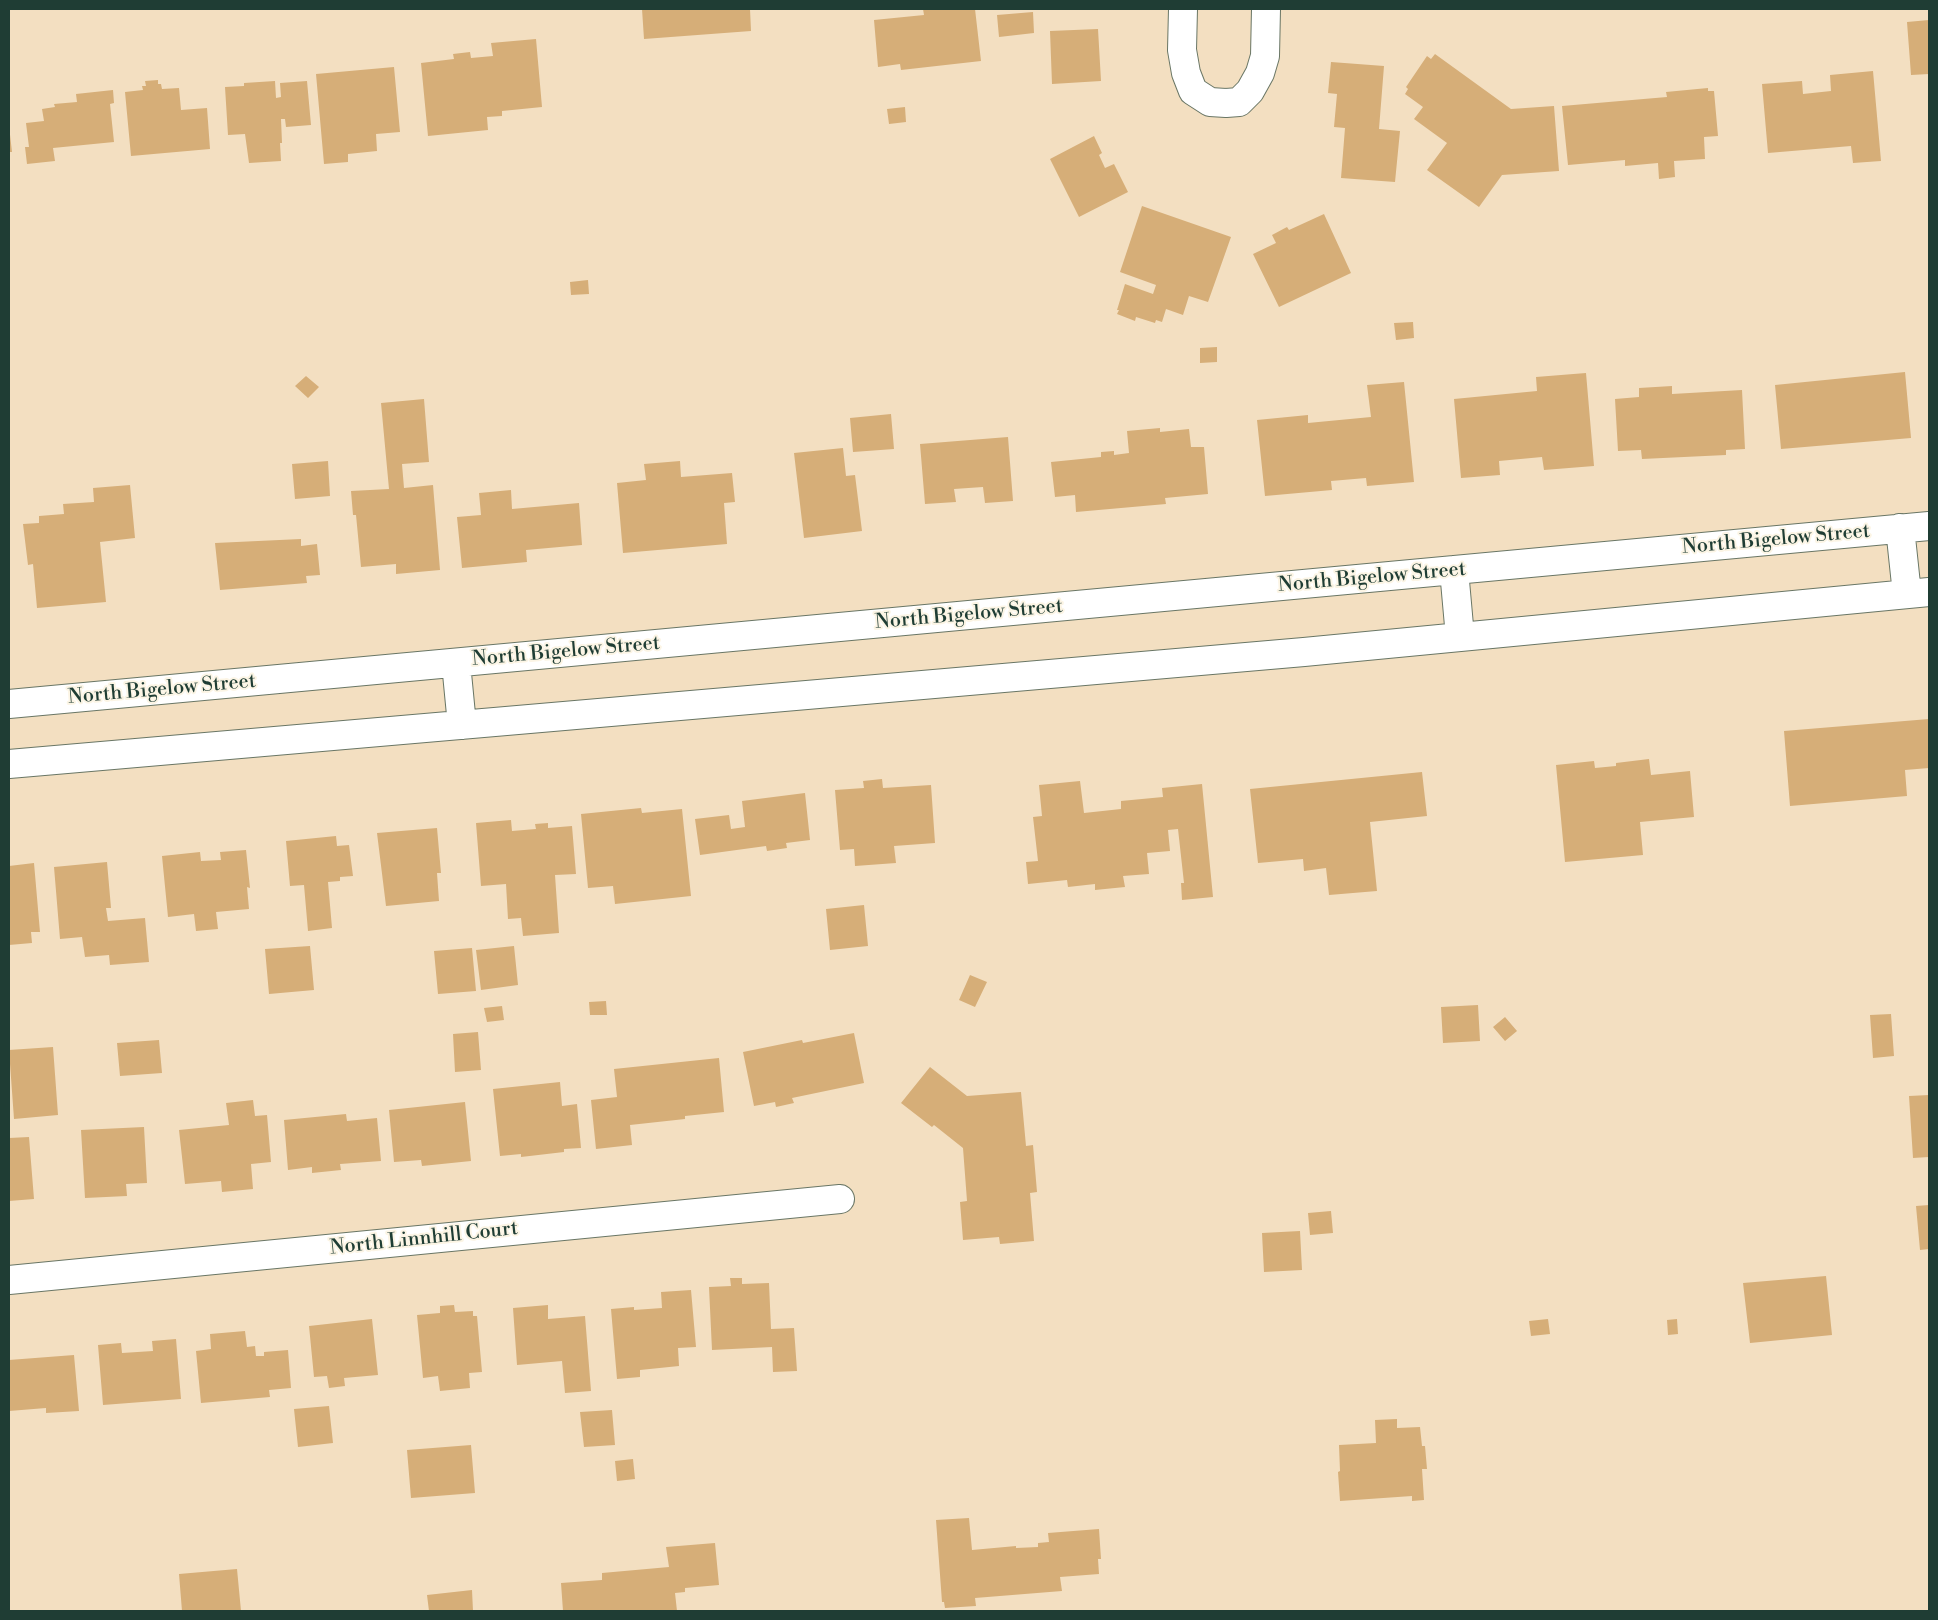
<!DOCTYPE html>
<style>
body{margin:0}
#map{position:relative;width:1938px;height:1620px;overflow:hidden;background:#f3dfc1;font-family:"Libre Bodoni",serif}
canvas{display:block}
.frame{position:absolute;inset:0;border:10px solid #1f3d34;pointer-events:none}
</style>
<div id="map">
<canvas width="1938" height="1620"></canvas>
<div class="frame"></div>
</div>
<script>
const ctx = document.querySelector('canvas').getContext('2d');
ctx.lineJoin = 'round';
function fillPath(path, color) { ctx.fillStyle = color; ctx.fill(path, 'evenodd'); }
const poly = rows => new Path2D(rows.map(r => 'M' + r).join(''));
function trace(path, color, width, dash) { ctx.strokeStyle = color; ctx.lineWidth = width; ctx.lineCap = dash ? 'butt' : 'round'; ctx.setLineDash(dash || []); ctx.stroke(path); }
function write(font, color, halo, rows, align = 'center') {
  ctx.font = font + ' "Libre Bodoni",serif'; ctx.lineWidth = 4; ctx.setLineDash([]); ctx.textBaseline = 'middle'; ctx.strokeStyle = halo; ctx.fillStyle = color; for (const [text, x, y, turn = 0] of rows) {
    ctx.save(); ctx.translate(x, y); ctx.rotate((+turn || 0) * Math.PI / 180); ctx.textAlign = isNaN(turn) ? turn : align; if (halo) ctx.strokeText(text, 0, 0); ctx.fillText(text, 0, 0); ctx.restore();
  }
}
const building = poly([
 [642,9,750,9,751,31,644,39],
 [923,9,975,9,981,61,901,70,900,64,878,67,874,20,924,15],
 [1033,12,1034,33,999,37,997,15],
 [1929,20,1929,74,1911,75,1907,22],
 [1098,29,1101,81,1052,84,1050,31],
 [536,39,542,107,502,111,502,116,487,117,488,130,428,136,421,63,454,59,453,54,470,52,471,58,493,56,491,43],
 [1435,54,1511,109,1554,106,1559,171,1502,175,1479,207,1427,170,1447,143,1414,119,1423,107,1405,94,1408,89,1406,87,1427,56,1431,59],
 [1331,62,1384,66,1379,129,1400,131,1395,182,1341,178,1345,128,1334,127,1337,94,1328,93],
 [394,67,400,132,376,134,377,151,348,154,348,162,324,164,316,74],
 [1873,71,1881,161,1853,163,1851,146,1768,153,1762,84,1802,81,1803,94,1831,91,1830,75],
 [158,80,158,84,161,84,162,89,179,88,181,110,207,108,210,149,131,156,125,92,143,90,142,86,146,86,145,81],
 [275,81,276,98,281,97,280,83,307,81,311,125,286,127,285,119,281,119,282,143,280,143,281,161,249,163,245,134,228,135,225,87,244,86,244,83],
 [1708,88,1708,91,1714,91,1718,136,1704,137,1705,159,1674,161,1675,177,1659,179,1658,163,1625,166,1625,160,1568,165,1562,106,1667,97,1666,92],
 [113,90,114,103,110,104,114,142,53,148,55,161,27,164,25,147,29,147,26,123,44,121,42,109,55,107,54,104,77,102,76,94],
 [905,107,906,122,889,124,887,109],
 [9,126,12,152,9,152],
 [1094,136,1102,153,1099,155,1105,168,1114,164,1128,192,1079,217,1050,159],
 [1142,206,1231,237,1208,302,1189,296,1183,315,1166,309,1162,322,1156,320,1155,323,1136,317,1135,321,1117,314,1119,310,1117,310,1125,284,1153,294,1156,285,1120,272],
 [1324,214,1351,273,1279,307,1253,254,1276,243,1272,235,1287,227,1289,230],
 [588,280,589,294,571,295,570,282],
 [1413,322,1414,338,1396,340,1394,323],
 [1217,347,1217,362,1200,363,1200,348],
 [1905,372,1911,438,1781,449,1775,385],
 [1586,373,1594,466,1544,470,1542,457,1499,461,1500,475,1461,478,1454,399,1537,391,1536,377],
 [306,376,319,387,308,398,295,386],
 [1404,382,1414,482,1367,486,1366,478,1331,481,1332,490,1265,496,1257,420,1308,415,1308,423,1371,417,1367,385],
 [1672,386,1672,394,1742,390,1745,449,1726,450,1726,455,1642,459,1641,450,1618,451,1615,399,1639,397,1639,388],
 [424,399,429,462,402,464,404,488,433,485,440,570,396,574,396,564,361,567,356,515,353,515,351,491,389,489,381,403],
 [891,414,894,449,853,452,850,418],
 [1160,428,1160,432,1189,429,1191,447,1204,447,1208,494,1165,498,1166,504,1076,512,1075,495,1055,497,1051,462,1101,457,1101,452,1114,451,1114,455,1129,453,1127,431],
 [1008,437,1013,501,985,503,983,487,954,489,956,502,925,504,920,444],
 [843,448,846,476,855,475,862,531,804,538,794,453],
 [328,461,330,496,295,499,292,464],
 [680,461,681,477,732,473,735,502,724,503,727,544,623,553,617,483,646,480,644,464],
 [130,485,135,538,100,542,106,602,37,608,33,564,28,565,23,524,39,523,39,516,64,514,63,504,94,502,93,488],
 [511,490,512,509,579,503,582,545,526,550,527,562,462,568,457,517,481,515,479,493],
 [301,539,301,546,317,544,320,575,306,576,307,583,220,590,215,543],
 [1929,719,1929,768,1905,770,1907,796,1790,806,1784,731],
 [1649,759,1651,775,1690,771,1694,817,1640,822,1643,855,1565,862,1556,765,1594,761,1595,768,1616,766,1616,763],
 [1422,772,1427,816,1370,822,1377,891,1329,895,1326,868,1304,871,1303,859,1258,863,1250,789],
 [882,779,883,788,931,785,935,843,894,846,896,863,855,866,854,849,840,850,835,790,864,788,863,781],
 [1080,781,1084,813,1121,809,1121,801,1163,797,1162,788,1202,784,1213,897,1182,900,1181,883,1184,883,1178,829,1168,830,1170,851,1147,853,1149,874,1123,876,1125,887,1095,890,1095,884,1068,887,1067,880,1028,884,1026,862,1038,861,1033,817,1042,816,1039,785],
 [805,793,810,840,786,843,787,848,767,851,766,846,700,855,695,819,729,815,731,829,745,827,742,801],
 [641,808,642,813,682,809,691,896,615,904,613,886,588,888,581,814],
 [511,820,512,831,536,829,535,824,548,823,548,828,572,826,576,874,555,875,559,933,523,936,521,918,508,919,506,884,481,886,476,823],
 [437,828,441,873,437,873,439,901,386,906,377,833],
 [336,836,337,846,349,845,353,876,340,877,340,881,328,882,332,928,308,931,304,885,290,886,286,841],
 [246,850,250,888,247,887,249,909,216,912,218,929,196,931,194,914,168,917,162,856,200,852,201,861,221,860,220,852],
 [107,862,111,908,106,908,108,921,145,918,149,962,110,965,109,955,85,957,82,937,60,939,54,867],
 [34,863,40,932,31,932,32,943,9,945,9,866],
 [864,905,868,946,830,950,826,909],
 [310,946,314,990,269,994,265,949],
 [514,946,518,985,481,990,476,950],
 [472,948,476,991,438,994,434,951],
 [970,975,987,982,975,1007,959,1000],
 [606,1001,607,1015,590,1015,589,1002],
 [1478,1005,1480,1041,1443,1043,1441,1007],
 [502,1006,504,1020,487,1022,484,1008],
 [1891,1014,1894,1056,1873,1058,1870,1015],
 [1505,1017,1517,1031,1505,1041,1493,1027],
 [478,1032,481,1070,455,1072,453,1034],
 [854,1033,864,1083,792,1098,794,1103,776,1107,775,1102,754,1106,743,1052,802,1040,803,1043],
 [159,1040,162,1073,120,1076,117,1043],
 [53,1047,58,1115,14,1119,9,1050],
 [719,1058,724,1112,685,1116,685,1119,630,1125,632,1145,596,1149,591,1100,617,1097,614,1069],
 [930,1067,967,1096,1021,1092,1026,1146,1033,1145,1037,1192,1030,1193,1034,1241,1000,1244,999,1237,963,1240,960,1202,967,1201,963,1148,934,1125,932,1127,901,1103],
 [560,1082,562,1106,577,1104,581,1148,564,1149,564,1152,521,1157,521,1154,500,1156,493,1089],
 [1929,1095,1929,1157,1913,1158,1909,1096],
 [253,1100,255,1116,267,1115,271,1162,251,1164,253,1189,222,1192,221,1181,185,1184,179,1130,229,1125,226,1103],
 [465,1102,471,1161,422,1166,421,1160,394,1162,389,1110],
 [346,1114,347,1121,377,1118,381,1161,340,1164,341,1170,312,1173,312,1167,288,1170,284,1120],
 [144,1127,147,1183,126,1184,127,1196,85,1198,81,1130],
 [29,1137,34,1199,9,1201,9,1138],
 [1929,1205,1929,1249,1920,1250,1916,1206],
 [1331,1211,1333,1233,1310,1235,1308,1213],
 [1300,1231,1302,1270,1264,1272,1262,1233],
 [1826,1276,1832,1335,1750,1343,1743,1283],
 [730,1278,742,1278,742,1284,769,1283,771,1329,794,1328,797,1371,773,1372,772,1347,712,1350,709,1287,731,1286],
 [691,1290,696,1347,678,1348,679,1366,640,1370,640,1377,617,1379,611,1309,634,1307,634,1310,662,1308,661,1292],
 [454,1305,455,1312,473,1311,473,1316,477,1316,482,1372,469,1373,470,1388,440,1391,438,1376,423,1378,417,1315,440,1313,440,1306],
 [548,1305,548,1319,585,1316,591,1391,565,1393,562,1361,517,1365,513,1308],
 [372,1319,378,1375,344,1378,345,1386,329,1388,327,1376,314,1377,309,1326],
 [1548,1319,1550,1334,1531,1336,1529,1321],
 [1677,1319,1678,1334,1668,1335,1667,1320],
 [245,1331,247,1347,255,1346,256,1356,264,1356,264,1352,288,1350,291,1388,269,1390,270,1397,201,1403,196,1351,211,1349,210,1334],
 [176,1339,181,1399,103,1405,98,1345,121,1343,122,1353,153,1351,152,1341],
 [74,1355,79,1411,46,1413,46,1408,9,1411,9,1360],
 [329,1406,333,1443,298,1447,294,1409],
 [612,1410,615,1445,584,1447,580,1412],
 [1397,1419,1397,1428,1420,1427,1422,1446,1425,1446,1427,1469,1422,1469,1424,1500,1412,1501,1412,1496,1340,1501,1338,1472,1340,1471,1339,1445,1376,1443,1375,1420],
 [471,1445,475,1493,411,1498,407,1450],
 [633,1459,635,1479,617,1481,615,1461],
 [969,1518,972,1550,1016,1546,1016,1548,1038,1547,1038,1543,1049,1542,1048,1533,1099,1529,1101,1559,1098,1559,1099,1574,1060,1577,1062,1591,975,1598,976,1606,945,1608,944,1602,942,1602,936,1520],
 [715,1543,719,1585,685,1588,685,1592,675,1593,677,1611,563,1611,561,1583,602,1580,602,1573,669,1567,666,1547],
 [237,1569,241,1611,182,1611,179,1574],
 [472,1590,473,1611,429,1611,427,1595]
]);
const minor = poly([
 [1183,9,1182,50,1186,73,1193,91,1210,102,1226,103,1239,102,1250,91,1260,73,1265,56,1266,9],
 [1900,528,1907,594],
 [1454,570,1460,637],
 [456,663,462,725],
 [9,704,1929,526],
 [9,764,1304,652,1929,592],
 [9,1280,840,1199]
]);
const streetNames = [
 ["North Bigelow Street",1776,540,-5],
 ["North Bigelow Street",1372,578,-5],
 ["North Bigelow Street",969,615,-5],
 ["North Bigelow Street",566,652,-5],
 ["North Bigelow Street",162,690,-5],
 ["North Linnhill Court",424,1239,-6]
];
fillPath(building, '#d6ae78');
trace(minor, '#697665', 30);
trace(minor, '#fff', 28);
write('20px', '#1f3d34', '#fcf5e5', streetNames);
</script>
